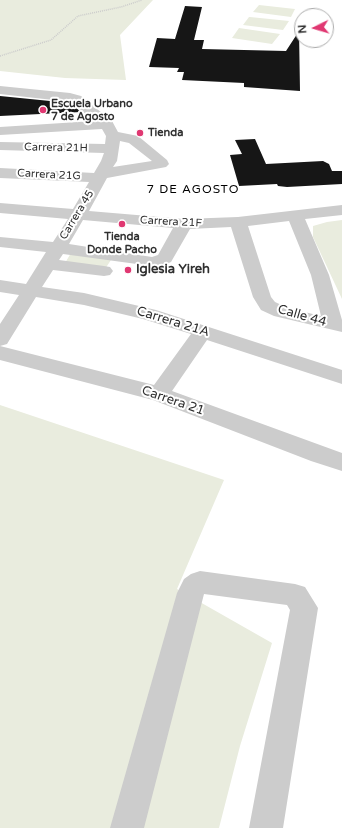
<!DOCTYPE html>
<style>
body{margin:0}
#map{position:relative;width:342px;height:828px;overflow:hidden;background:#fff;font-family:"Varela Round",sans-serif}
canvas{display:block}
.north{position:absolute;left:294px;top:8px;width:40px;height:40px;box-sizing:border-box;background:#fff;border:1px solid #acacac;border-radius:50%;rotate:265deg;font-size:11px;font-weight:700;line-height:16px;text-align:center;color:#2f2f2f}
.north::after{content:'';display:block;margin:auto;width:14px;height:18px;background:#e03872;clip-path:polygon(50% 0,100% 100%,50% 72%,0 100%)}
</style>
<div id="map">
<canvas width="342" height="828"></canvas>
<div class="north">N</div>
</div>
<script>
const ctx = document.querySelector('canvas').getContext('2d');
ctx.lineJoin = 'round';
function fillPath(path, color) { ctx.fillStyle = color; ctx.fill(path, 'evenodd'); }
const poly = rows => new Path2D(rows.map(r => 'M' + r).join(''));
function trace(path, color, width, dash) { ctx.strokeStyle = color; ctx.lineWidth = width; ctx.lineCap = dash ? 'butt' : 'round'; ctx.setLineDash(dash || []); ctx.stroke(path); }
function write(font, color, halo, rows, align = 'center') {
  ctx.font = font + ' "Varela Round",sans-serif'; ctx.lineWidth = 4; ctx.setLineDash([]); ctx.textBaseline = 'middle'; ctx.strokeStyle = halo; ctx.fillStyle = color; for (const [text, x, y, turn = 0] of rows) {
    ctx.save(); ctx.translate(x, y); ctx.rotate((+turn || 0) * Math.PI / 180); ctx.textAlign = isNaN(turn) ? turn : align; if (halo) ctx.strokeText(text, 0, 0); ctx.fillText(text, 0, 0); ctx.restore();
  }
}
const green = poly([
 [0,0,153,0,120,35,126,80,65,78,0,71],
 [259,5,295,9,291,17,253,12],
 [249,17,250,17,289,21,283,30,243,25],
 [239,28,280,34,272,44,232,38],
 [342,220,342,299,313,237,313,226,327,222],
 [71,253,111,260,105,269,65,263],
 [0,405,224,480,177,589,272,643,240,746,219,828,0,828]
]);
const building = poly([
 [185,6,202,7,194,40,204,40,202,49,286,51,299,31,300,91,244,87,244,83,182,80,184,72,177,72,179,68,149,67,157,38,175,39],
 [0,96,70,103,81,112,0,116],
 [255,139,266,164,323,161,329,164,332,171,342,171,342,184,287,187,278,186,277,184,239,186,230,155,242,154,235,140]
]);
const path = poly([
 [0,56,51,40,78,16,121,7,142,0]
]);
const minor = poly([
 [0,86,70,93,81,96,112,121,118,132,138,136,167,160,169,164,166,167,107,178,89,211,184,219,238,217,342,205,342,215,305,219,329,275,342,320,342,332,274,316,261,310,253,297,231,227,190,229,171,262,159,267,63,254,59,260,104,266,110,267,113,271,110,275,104,276,53,270,42,287,84,293,156,310,342,370,342,384,207,340,172,391,342,453,342,471,311,461,153,400,0,360,0,346,154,385,191,334,143,319,84,305,36,297,7,344,0,346,0,324,19,295,0,292,0,280,26,284,46,252,0,247,0,237,53,242,68,219,0,213,0,203,73,209,89,182,0,178,0,168,94,173,101,161,104,153,0,150,0,142,105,144,106,136,102,129,0,135,0,127,94,121,71,102,0,94,0,86],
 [120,141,129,143,152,161,113,167,117,161,120,141],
 [83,220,173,228,158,255,152,257,69,244,83,220],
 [289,221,311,275,321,316,288,308,275,302,271,297,248,226,289,221],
 [200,571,295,584,305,587,318,608,283,828,249,828,290,610,287,605,204,594,144,828,110,828,177,593,184,579,191,574,200,571]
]);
const markers = [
 [43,110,4,"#e03872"],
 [140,133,4,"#e03872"],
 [122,224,4,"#e03872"],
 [128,270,4,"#e03872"]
];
const farPoinames = [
 ["Escuela Urbano",51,104],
 ["7 de Agosto",51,117],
 ["Tienda",148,133],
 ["Tienda",122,237,"center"],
 ["Donde Pacho",122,250,"center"]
];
const farStreetnames = [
 ["Carrera 21H",56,148,1],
 ["Carrera 21G",49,175,3],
 ["Carrera 45",77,215,-59],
 ["Carrera 21F",171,222,3]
];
const farNeighbourhoodnames = [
 ["7 DE AGOSTO",193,190]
];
const poiNames = [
 ["Iglesia Yireh",136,270]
];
const streetNames = [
 ["Calle 44",302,316,16],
 ["Carrera 21A",173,322,17],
 ["Carrera 21",173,401,19]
];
fillPath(green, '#e9ecde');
fillPath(building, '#161616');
trace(path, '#ccc', 1.5, [1, 1]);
fillPath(minor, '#ccc');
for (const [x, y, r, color] of markers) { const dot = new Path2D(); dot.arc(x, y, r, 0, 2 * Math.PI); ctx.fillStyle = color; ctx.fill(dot); trace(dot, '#fff', 1.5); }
write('bold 11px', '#2f2f2f', '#fff', farPoinames, 'left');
write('11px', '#2f2f2f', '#fff', farStreetnames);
ctx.letterSpacing = '1px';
write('12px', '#000', '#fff', farNeighbourhoodnames);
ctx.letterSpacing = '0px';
write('bold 13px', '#2f2f2f', '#fff', poiNames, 'left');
write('13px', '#2f2f2f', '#fff', streetNames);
</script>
